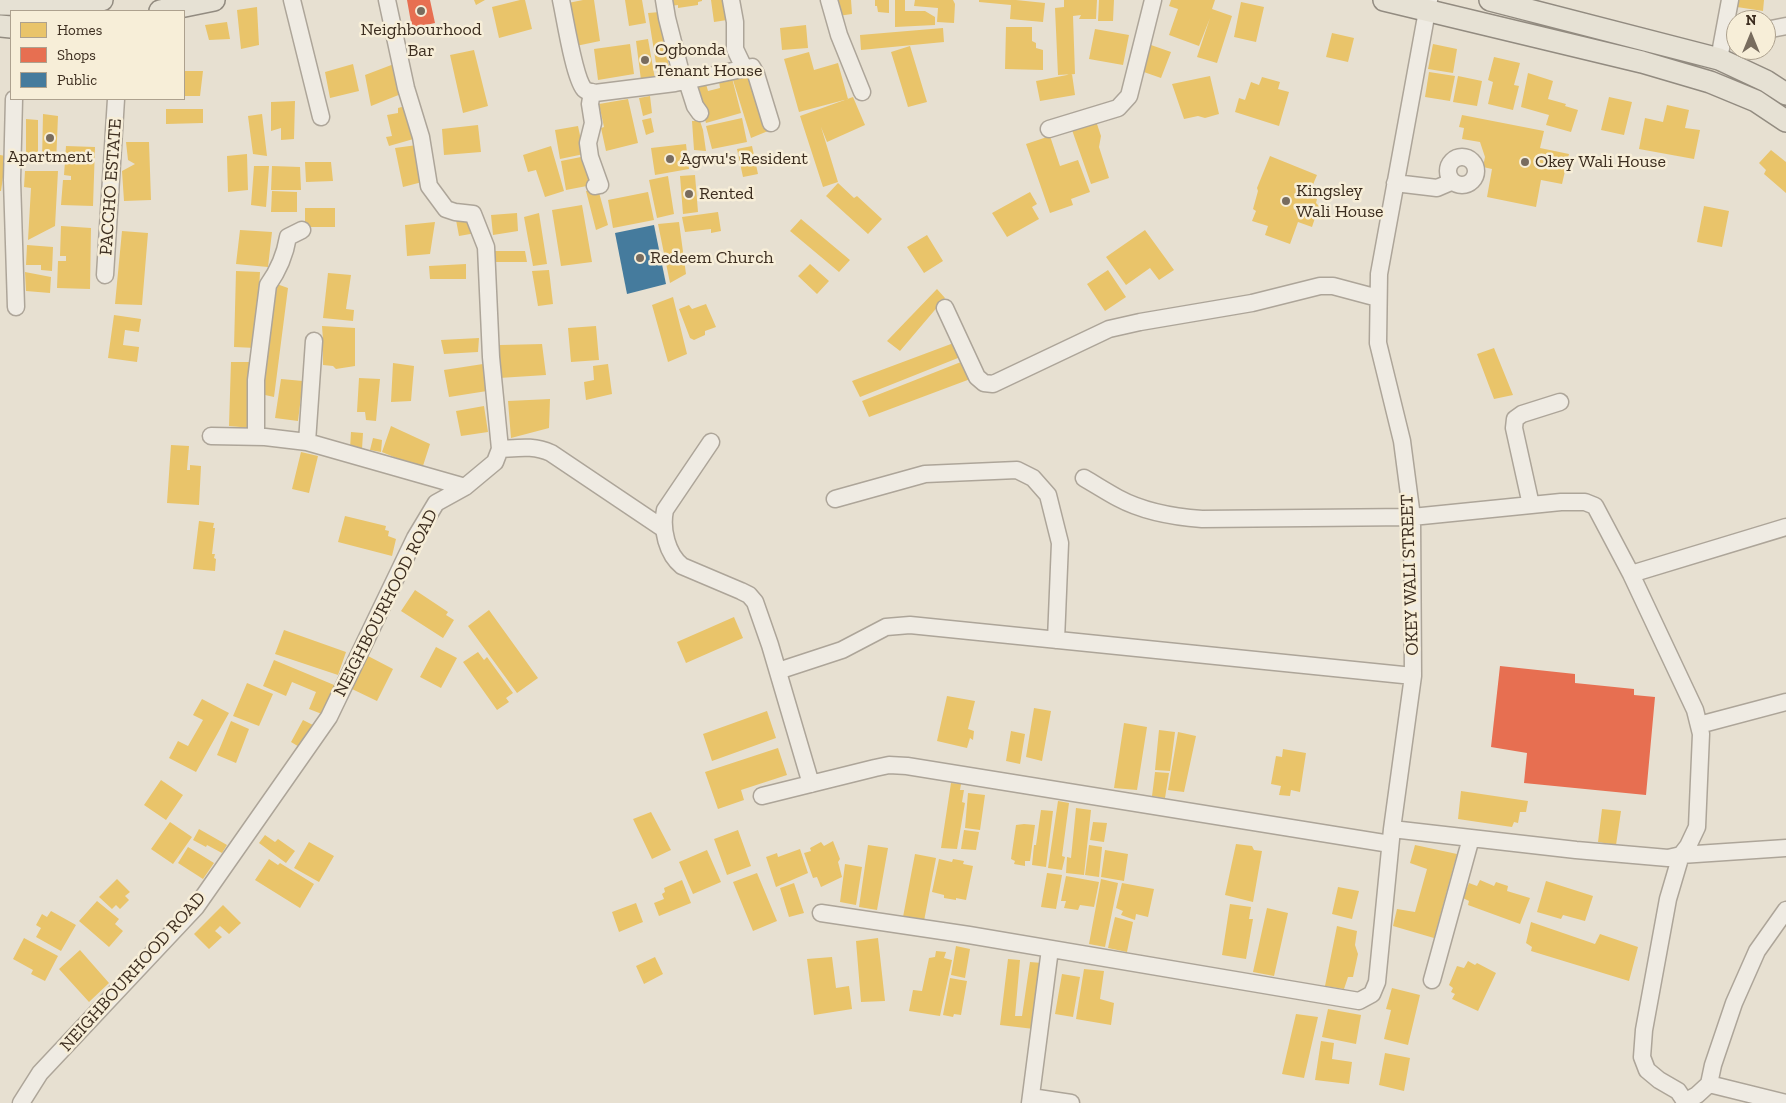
<!DOCTYPE html>
<style>
body{margin:0}
#map{position:relative;width:1786px;height:1103px;overflow:hidden;background:#e7e0d1;font-family:"Zilla Slab",serif}
canvas{display:block}
.legend{position:absolute;left:10px;top:10px;width:175px;height:90px;box-sizing:border-box;background:#f7eed8;border:1px solid #ada18e;margin:0;padding:6px 9px;list-style:none;font-size:15px;color:#3d2e20}
.legend li{display:flex;align-items:center;gap:10px;height:25px}
.legend b{width:25px;border:1px solid #ada18e}
.north{position:absolute;left:1726px;top:10px;width:50px;height:50px;box-sizing:border-box;background:#f7eed8;border:1px solid #ada18e;border-radius:50%;rotate:0deg;font-size:14px;font-weight:700;line-height:20px;text-align:center;color:#3d2e20}
.north::after{content:'';display:block;margin:auto;width:18px;height:22px;background:#786c5e;clip-path:polygon(50% 0,100% 100%,50% 72%,0 100%)}
</style>
<div id="map">
<canvas width="1786" height="1103"></canvas>
<ul class="legend">
<li><b style="height:14px;background:#e9c46a"></b>Homes</li>
<li><b style="height:14px;background:#e76f51"></b>Shops</li>
<li><b style="height:14px;background:#457b9d"></b>Public</li>
</ul>
<div class="north">N</div>
</div>
<script>
const ctx = document.querySelector('canvas').getContext('2d');
ctx.lineJoin = 'round';
function fill(path, color) {
  ctx.fillStyle = color;
  ctx.fill(path, 'evenodd');
}
function strokePath(path, color, width, dash) {
  ctx.strokeStyle = color;
  ctx.lineWidth = width;
  ctx.lineCap = dash ? 'butt' : 'round';
  ctx.setLineDash(dash || []);
  ctx.stroke(path);
}
function drawText(font, color, halo, rows, align = 'center') {
  ctx.font = font + ' "Zilla Slab",serif';
  ctx.lineWidth = 5;
  ctx.setLineDash([]);
  ctx.textBaseline = 'middle';
  ctx.strokeStyle = halo;
  ctx.fillStyle = color;
  for (const [text, x, y, turn = 0] of rows) {
    ctx.save();
    ctx.translate(x, y);
    ctx.rotate((+turn || 0) * Math.PI / 180);
    ctx.textAlign = isNaN(turn) ? turn : align;
    if (halo) ctx.strokeText(text, 0, 0);
    ctx.fillText(text, 0, 0);
    ctx.restore();
  }
}
const homes = new Path2D(`
 M474 0H485L476 5Z
 M520 0H525L532 29 499 38 492 7Z
 M583 0H594L600 41 576 46 568 3Z
 M625 0H642L646 23 629 26Z
 M669 0H702V1L698 2V5L678 8V5L669 6Z
 M711 0H725L727 20 714 22Z
 M836 0H851L852 14 838 16Z
 M875 0H889V13L878 12 877 6H875Z
 M895 0H905V11H925L935 17V25L895 27Z
 M915 0H953L955 4 954 23 937 22 938 8 914 6Z
 M979 0H1016L1045 3 1043 22 1010 19 1011 5 979 2Z
 M1064 0H1097L1096 19H1079L1081 15 1073 16 1075 74 1058 75 1055 8 1064 7Z
 M1099 0H1114L1113 21H1098Z
 M1171 0H1215L1212 9 1232 16 1217 63 1197 57 1210 18 1199 46 1169 35 1178 9 1169 6Z
 M1738 0H1764L1763 11 1737 7Z
 M1241 2 1264 7 1256 42 1234 37Z
 M257 7 259 45 241 49 237 10Z
 M660 12 670 73 658 76 648 13Z
 M227 22 230 39 209 40 205 25Z
 M806 25 808 48 782 50 780 28Z
 M1006 27H1032V41L1036 43V48L1043 50V70L1005 69Z
 M943 28 944 42 861 50 860 35Z
 M1095 29 1129 35 1123 65 1089 59Z
 M1332 33 1354 38 1348 62 1326 57Z
 M648 39 655 79 641 80 636 41Z
 M630 44 634 74 598 80 594 49Z
 M1433 44 1457 49 1453 73 1428 69Z
 M1151 45 1171 52 1161 78 1141 71Z
 M910 46 927 102 908 107 891 52Z
 M474 50 488 106 463 113 450 55Z
 M809 52 814 70 838 63 848 99 799 112 784 59Z
 M1494 57 1520 63 1514 85 1519 86 1513 110 1488 104 1493 82 1488 80Z
 M353 64 359 91 330 98 325 72Z
 M394 64 401 94 371 106 365 75Z
 M184 71H203L200 96H184Z
 M1429 72 1455 76 1450 101 1425 97Z
 M1528 73 1553 81 1548 99 1566 104 1565 106 1578 110 1571 132 1546 125 1549 115 1521 107Z
 M750 74 768 131 751 138 733 80Z
 M1072 74 1075 95 1040 101 1036 81Z
 M1210 76 1219 114 1205 118 1198 116 1184 119 1172 84Z
 M1458 76 1482 81 1477 106 1453 102Z
 M1262 77 1280 82 1278 89 1289 92 1279 126 1235 112 1239 98 1245 100 1251 82 1259 85Z
 M732 78 741 113 706 123 696 87 706 84 708 91 720 88 719 81Z
 M650 96 652 113 643 116 639 98Z
 M853 97 865 125 827 142 821 127 838 182 823 187 800 116Z
 M1609 97 1632 102 1624 135 1601 130Z
 M628 99 638 143 606 151 601 128 604 127 599 104Z
 M295 101 294 139 281 140V128L271 131V102Z
 M409 105 417 138 389 146 386 137 392 136 387 115 398 113V108Z
 M1667 105 1689 110 1685 128 1700 130 1694 159 1639 149 1645 118 1663 122Z
 M166 109H203V123L166 124Z
 M43 114 58 116 56 164 42 161Z
 M262 114 267 156 253 154 248 116Z
 M1462 115 1544 131 1540 148 1569 154 1562 184 1541 180 1536 207 1487 197 1492 169 1483 167 1485 157 1480 142 1462 139 1464 128 1459 127Z
 M651 118 654 132 646 135 642 120Z
 M742 118 747 142 712 149 706 126Z
 M26 119 38 120V164L26 162Z
 M692 121H700L703 130 706 151 694 150Z
 M1096 121 1101 136 1099 147 1109 178 1091 184 1072 130Z
 M478 125 481 152 444 155 442 129Z
 M578 126 584 154 560 159 555 130Z
 M1050 136 1060 166 1078 160 1090 192 1071 199 1073 205 1050 213 1026 144Z
 M126 142H149L151 200 124 201 122 171 135 164 128 160Z
 M686 144 689 169 655 175 651 148Z
 M417 145 426 181 403 187 395 148Z
 M66 146 95 147 93 206 61 205 63 180H71V176L64 175Z
 M551 146 564 191 545 197 536 170 528 172 523 155Z
 M752 146 758 174 743 177 737 149Z
 M1771 150 1786 162V193L1764 174 1766 170 1759 163Z
 M247 154 248 190 228 192 227 156Z
 M0 155 6 156 1 191H0Z
 M586 156 592 185 566 190 561 161Z
 M1270 156 1317 175 1309 194 1317 199 1316 203 1319 206 1312 227 1298 222 1290 244 1265 235 1268 226 1252 221 1256 211 1253 209 1258 191 1257 188Z
 M305 162H331L333 181 306 182Z
 M254 166H269L266 207 251 205Z
 M272 166 300 167 301 190H271Z
 M25 171H58L55 226 28 240 31 188 24 187Z
 M695 175 698 212 683 214 680 176Z
 M668 176 674 214 657 218 649 180Z
 M838 183 854 198 857 196 882 219 868 234 826 196Z
 M598 189 608 225 596 230 586 191Z
 M272 191 297 192V212H271Z
 M648 192 654 220 613 228 608 200Z
 M1030 192 1037 204 1032 207 1039 219 1007 237 992 213Z
 M582 205 592 262 561 266 552 210Z
 M1704 206 1729 211 1722 247 1697 242Z
 M305 208H335V227H305Z
 M718 212 721 231 711 233V229L685 232 682 217Z
 M517 213 518 231 493 235 491 215Z
 M539 213 547 264 533 266 524 217Z
 M471 217 476 233 459 236 456 220Z
 M801 219 850 260 839 272 790 231Z
 M435 222 430 254 407 256 405 225Z
 M679 222 686 274 670 283 658 224Z
 M61 226 91 228 90 289 57 288 58 261H66V256H60Z
 M240 230 272 232 268 267 236 264Z
 M1145 230 1174 270 1159 280 1150 268 1126 285 1106 257Z
 M122 231 148 233 142 305 115 304Z
 M927 235 943 261 924 273 907 247Z
 M27 245 53 247 52 271 41 270V265H26Z
 M494 251H525L527 262H496Z
 M466 264V279H430L429 266Z
 M810 264 829 281 817 294 798 276Z
 M549 270 553 304 538 306 532 271Z
 M1108 270 1126 297 1105 311 1087 284Z
 M236 271 260 272 256 348 234 347Z
 M25 272 51 277 50 293 26 291Z
 M328 273 351 275 346 309 354 310 353 321 323 318Z
 M274 283 288 288 274 397 256 393Z
 M937 289 945 298 900 351 887 341Z
 M673 297 687 354 668 362 652 305Z
 M706 304 716 327 705 331V335L694 340 690 338 679 309 689 305 692 309Z
 M114 315 141 319 139 332 125 330 123 345 139 347 137 362 108 358Z
 M322 326 355 328V366L336 369 333 366 323 365V352L321 345 323 340Z
 M596 326 599 360 571 362 568 328Z
 M479 338 478 352 444 354 441 340Z
 M959 341 963 356 860 397 852 381Z
 M542 344 546 375 499 378 500 345Z
 M1494 348 1513 395 1494 399 1477 354Z
 M966 360 973 378 869 417 862 401Z
 M231 362H254L252 428 229 426Z
 M393 363 414 366 411 401 391 402Z
 M483 364 487 391 449 397 444 370Z
 M608 364 612 394 586 400 584 382 594 380 593 366Z
 M359 378 380 379 376 421 366 420 365 412H357Z
 M281 379 303 381 298 421 275 418Z
 M550 399 549 428 511 438 508 401Z
 M484 406 488 432 461 436 456 411Z
 M391 426 430 444 422 469 382 452Z
 M351 432 363 433 362 449H350Z
 M373 438 382 440 381 452 370 450Z
 M171 445 189 446 187 470H190V465L201 466 199 505 167 503Z
 M301 452 318 456 309 493 292 489Z
 M345 516 386 526 385 530 389 531 388 536 396 539 392 556 338 542Z
 M199 521 214 523 213 528H215L212 554H215L214 558 216 559 215 571 193 569Z
 M415 590 448 612 446 615 454 620 443 638 401 611Z
 M489 610 538 678 517 693 468 626Z
 M734 617 743 638 686 663 677 642Z
 M284 630 346 652 338 675 275 654Z
 M436 647 457 658 441 688 420 677Z
 M478 652 484 660 487 657 513 693 506 698 509 702 497 710 463 662Z
 M368 656 393 669 377 701 352 689Z
 M274 660 339 687 327 716 309 709 316 692 292 682 286 696 263 686Z
 M247 683 273 694 259 726 233 716Z
 M947 696 975 701 968 729 974 731 973 740 970 738 967 748 937 741Z
 M202 699 229 713 196 772 169 758 178 741 188 746 203 720 193 715Z
 M1034 708 1051 711 1042 761 1026 757Z
 M767 711 776 738 712 761 703 734Z
 M303 720 313 725 301 748 291 742Z
 M231 721 249 729 236 763 217 755Z
 M1124 723 1147 727 1137 790 1114 788Z
 M1159 730 1175 732 1170 771 1155 770Z
 M1011 731 1025 734 1020 764 1006 761Z
 M1178 732 1196 736 1184 792 1168 790Z
 M778 748 787 775 741 790 744 800 718 809 705 772Z
 M1283 749 1306 753 1300 792 1291 790 1290 796 1279 795 1281 786 1271 784 1276 756 1282 757Z
 M1155 772 1169 773 1165 798 1152 796Z
 M161 780 183 795 166 820 144 805Z
 M951 783 961 784 960 790H964L962 802 965 803 957 849 941 848Z
 M1461 791 1528 801 1526 812H1520L1518 823 1514 822 1512 827 1458 819Z
 M968 793 985 795 980 830 965 828Z
 M1058 801 1069 803 1062 856 1065 857 1062 870 1048 868Z
 M1076 808 1091 810 1084 875 1066 873 1067 857 1071 858Z
 M1602 809 1621 811 1616 845 1598 842Z
 M1041 810 1053 811 1046 867 1032 865 1034 845H1036Z
 M651 812 671 850 652 859 633 819Z
 M170 822 192 837 173 864 151 849Z
 M1093 822 1107 823 1104 842 1090 840Z
 M1024 824 1035 825 1030 861H1025V866L1014 864 1015 861 1011 859 1016 825Z
 M199 829 227 845 222 853 207 845 206 847 193 840Z
 M738 830 751 866 727 875 714 839Z
 M964 830 979 832 976 850 961 849Z
 M265 835 275 842 278 839 295 851 286 863 259 843Z
 M833 841 840 859 838 862 842 877 821 887 817 877 813 878 804 853 811 851 810 848 821 842 824 846Z
 M309 842 334 856 319 882 294 868Z
 M1236 844 1252 846 1254 850 1262 851 1253 902 1225 895Z
 M868 845 888 848 877 910 859 907Z
 M1089 845 1102 847 1099 877 1085 875Z
 M1415 845 1457 854 1434 938 1393 926 1397 909 1415 912 1427 869 1410 863Z
 M188 847 214 863 203 879 178 863Z
 M800 849 808 873 776 887 766 857 777 853 778 857Z
 M707 850 721 882 693 894 679 862Z
 M1105 850 1128 854 1124 881 1101 877Z
 M915 854 936 858 924 921 903 917Z
 M269 859 278 865 280 863 314 884 300 908 255 880Z
 M939 859 952 862 953 859 964 861 963 864 973 866 966 900 956 898V900L944 898V895L932 892Z
 M845 864 862 867 856 905 840 902Z
 M757 873 777 921 753 931 733 882Z
 M1047 873 1062 875 1056 909 1041 907Z
 M1066 876 1099 882 1094 907 1080 905 1078 910 1064 908 1066 901H1061Z
 M117 879 130 892 125 896 129 900 120 909 116 905 112 909 99 897Z
 M1101 879 1118 883 1105 947 1089 944Z
 M682 880 691 903 659 916 654 903 664 899 662 894 665 892 664 888Z
 M1480 880 1494 886 1496 882 1508 886 1507 891 1530 898 1520 924 1468 905 1469 901 1463 898 1469 883 1477 886Z
 M1546 881 1593 896 1585 921 1563 915 1561 919 1537 912Z
 M794 883 804 913 789 917 780 888Z
 M1122 883 1154 889 1148 917 1136 914 1135 920 1121 915 1123 911 1116 908Z
 M1338 887 1359 891 1352 919 1332 914Z
 M97 901 119 919 115 924 123 931 109 947 79 921Z
 M636 903 643 922 619 932 612 912Z
 M1230 904 1251 907 1249 919H1253L1246 959 1222 955Z
 M223 905 241 923 229 934 220 926 215 931 222 937 209 949 194 934Z
 M1267 908 1288 913 1274 976 1253 972Z
 M51 911 76 925 61 951 36 937 41 928 36 925 42 914 47 917Z
 M1115 917 1133 922 1127 952 1108 948Z
 M1531 922 1595 944 1600 934 1638 947 1629 981 1531 951 1532 947 1526 943Z
 M1337 926 1357 931 1355 945 1358 954 1353 977H1348L1344 989 1325 986Z
 M24 938 58 956 45 981 31 974 33 970 13 959Z
 M878 938 885 1001 861 1002 856 941Z
 M956 946 970 949 965 978 951 975Z
 M80 950 109 983 89 1002 59 969Z
 M936 951 946 952 944 958 952 960 940 1016 909 1011 913 990 922 991 929 958 935 957Z
 M655 957 663 974 644 984 636 966Z
 M832 957 836 988 849 986 852 1009 814 1015 807 959Z
 M1008 959 1020 960 1015 1016H1022L1030 962 1042 963 1034 1029 1000 1025Z
 M1468 961 1475 965 1477 963 1496 973 1478 1011 1452 999 1455 994 1451 992 1453 988 1449 985 1457 966 1464 968Z
 M1084 969 1104 971 1100 999 1114 1003 1111 1025 1076 1019Z
 M1062 974 1080 977 1073 1017 1055 1014Z
 M950 978 967 981 961 1015 954 1014 953 1017 943 1015Z
 M1392 988 1420 995 1408 1045 1384 1039 1391 1010 1386 1009Z
 M1328 1009 1361 1015 1356 1044 1322 1037Z
 M1296 1014 1318 1017 1304 1078 1282 1074Z
 M1321 1041 1334 1043 1332 1059 1352 1062 1349 1084 1315 1080Z
 M1385 1053 1410 1058 1404 1091 1379 1085Z`);
const shops = new Path2D(`
 M407 0H430L435 23 412 28Z
 M1500 666 1575 674V683L1634 689V695L1655 697 1646 795 1524 783 1527 753 1491 747Z`);
const public = new Path2D(`
 M654 225 666 284 627 294 615 233Z`);
const minor = new Path2D(`
 M292 0 321 117
 M561 0C565 18 574 77 584 89 587 92 591 92 595 93L675 83 752 67 756 74 771 123
 M664 0 667 18 683 81
 M731 0 735 22V49L744 68
 M829 0 839 35 862 92
 M1766 30 1786 26
 M1719 59 1730 0
 M687 81 695 106 700 113
 M592 92 590 104 593 123 588 143 590 157 600 185 595 186
 M14 99 12 180 16 307
 M1049 129 1118 108 1129 96 1153 0
 M1448 171a14 14 0 1 1 28 0a14 14 0 1 1-28 0Z
 M1395 183 1437 188 1451 182
 M105 275 116 99
 M945 308 977 377 984 383 993 384 1109 329 1140 322 1252 303 1320 286H1333L1378 298
 M211 436 265 437 307 442 465 487
 M256 437V380L268 285C278 271 285 255 288 237L302 230
 M307 442 314 341
 M711 442 665 510C661 529 667 554 682 566L741 591 749 595 755 602 770 645 811 784
 M500 449C518 448 534 445 551 453L664 529
 M1084 478C1096 485 1107 492 1118 498 1144 512 1174 517 1202 519L1412 517 1561 502H1585L1595 506 1631 574 1695 710 1701 734 1697 827 1688 846 1681 855 1668 899 1644 1030 1642 1057 1647 1070 1659 1080 1678 1091 1686 1103
 M835 499 925 474 1017 470 1033 478 1048 495 1060 543 1056 640
 M1531 505 1514 428 1515 419 1522 414 1560 402
 M1631 574 1786 527
 M778 671 842 650 886 627 910 625 1413 676
 M1699 725 1786 702
 M762 796 875 768 889 765 907 766 1390 844
 M1392 829 1576 850 1668 858 1681 855 1786 848
 M821 913 969 935 1359 1001 1372 994 1377 982 1392 829 1413 676 1412 517 1402 441 1378 343 1379 274 1429 0
 M1432 980 1471 838
 M1709 1084 1786 1103
 M1031 1097 1071 1103
 M1686 1101 1697 1095 1709 1084 1713 1065 1734 1003 1757 951 1786 910
 M21 1103 40 1073 196 907 329 717 415 538 436 503 465 487 495 462 500 449 491 357 486 247 473 214 455 212 446 209 429 186 421 137 406 88 387 0
 M1030 1103 1050 949`);
const major = new Path2D(`
 M1384 0 1642 62 1710 82 1756 101 1786 121
 M1490 0 1719 59 1766 81 1786 94
 M0 4 41 5 102 0
 M160 11 214 0
 M0 26 11 27`);
const markers = [
 [421,11,5,"#786c5e"],
 [645,60,5,"#786c5e"],
 [50,138,5,"#786c5e"],
 [670,159,5,"#786c5e"],
 [1525,162,5,"#786c5e"],
 [689,194,5,"#786c5e"],
 [1286,201,5,"#786c5e"],
 [640,258,5,"#786c5e"]
];
const poiNames = [
 ["Neighbourhood",421,30,"center"],
 ["Bar",421,51,"center"],
 ["Ogbonda",655,50],
 ["Tenant House",655,71],
 ["Apartment",50,157,"center"],
 ["Agwu's Resident",680,159],
 ["Okey Wali House",1535,162],
 ["Kingsley",1296,191],
 ["Wali House",1296,212],
 ["Rented",699,194],
 ["Redeem Church",650,258]
];
const streetNames = [
 ["PACCHO ESTATE",111,187,-86],
 ["OKEY WALI STREET",1410,575,-92],
 ["NEIGHBOURHOOD ROAD",386,603,-63],
 ["NEIGHBOURHOOD ROAD",133,972,-48]
];
fill(homes, '#e9c46a');
fill(shops, '#e76f51');
fill(public, '#457b9d');
strokePath(minor, '#ada599', 19);
strokePath(major, '#928b80', 24);
strokePath(minor, '#efebe3', 16);
strokePath(major, '#e6e1d4', 21);
for (const [x, y, r, color] of markers) {
  const dot = new Path2D();
  dot.arc(x, y, r, 0, 2 * Math.PI);
  ctx.fillStyle = color;
  ctx.fill(dot);
  strokePath(dot, '#f7eed8', 2);
}
drawText('18px', '#3d2e20', '#f7eed8', poiNames, 'left');
drawText('18px', '#3d2e20', '#f7eed8', streetNames);
</script>
